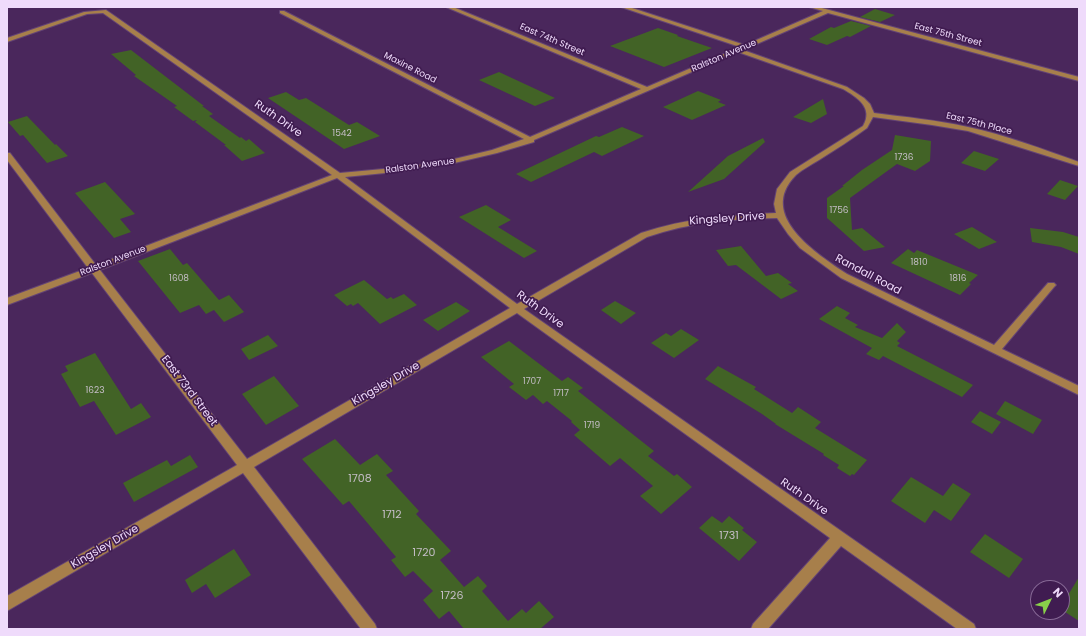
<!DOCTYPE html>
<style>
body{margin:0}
#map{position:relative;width:1086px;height:636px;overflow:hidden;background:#4a275c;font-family:Poppins,sans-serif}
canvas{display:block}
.frame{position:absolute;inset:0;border:8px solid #efdbfb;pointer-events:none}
.north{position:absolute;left:1030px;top:580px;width:40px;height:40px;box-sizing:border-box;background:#401c51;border:1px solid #866895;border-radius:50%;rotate:47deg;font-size:11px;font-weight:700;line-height:16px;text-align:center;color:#efdbfb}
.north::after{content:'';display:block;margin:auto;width:14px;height:18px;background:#88cf4a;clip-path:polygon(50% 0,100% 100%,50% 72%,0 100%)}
</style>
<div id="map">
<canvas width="1086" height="636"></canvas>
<div class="frame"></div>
<div class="north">N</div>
</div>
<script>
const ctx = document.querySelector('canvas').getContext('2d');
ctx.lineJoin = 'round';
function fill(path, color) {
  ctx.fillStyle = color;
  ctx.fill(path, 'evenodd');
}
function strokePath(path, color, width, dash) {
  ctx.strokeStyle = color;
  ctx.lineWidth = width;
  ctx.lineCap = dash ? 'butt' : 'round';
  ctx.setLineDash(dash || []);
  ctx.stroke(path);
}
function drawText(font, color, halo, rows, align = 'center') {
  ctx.font = font + ' Poppins,sans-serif';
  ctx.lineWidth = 3.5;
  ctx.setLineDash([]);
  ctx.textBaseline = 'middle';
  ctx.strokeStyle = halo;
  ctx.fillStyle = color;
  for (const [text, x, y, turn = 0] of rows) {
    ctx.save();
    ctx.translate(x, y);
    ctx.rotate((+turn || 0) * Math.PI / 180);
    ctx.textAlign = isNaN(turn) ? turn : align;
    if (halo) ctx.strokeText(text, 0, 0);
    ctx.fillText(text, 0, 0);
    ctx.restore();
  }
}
const building = new Path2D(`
 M875 9 895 15 880 22 860 17Z
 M851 21 871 26 850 37 847 36 827 45 809 39 831 27 834 28Z
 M658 28 678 35 677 36 712 48 664 67 610 46Z
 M131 50 204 106H202L213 114 209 116 240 138 241 137 246 141 249 139 265 153 242 161 224 145H226L195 122 197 120 193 121 174 107 177 106 134 76 136 75 111 54Z
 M499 72 555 98 535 106 479 80Z
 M698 91 721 100 718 102 726 105 692 120 663 107Z
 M286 92 299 100 306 98 349 125 357 122 380 136 344 149 268 98Z
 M823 99 827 114 811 123 793 117Z
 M27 116 55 145 56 144 68 156 47 163 23 135 20 136 8 122Z
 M622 127 644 136 602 156 594 152 531 182 516 174 596 136 599 137Z
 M895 135 931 141 930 161 915 171 897 164 850 198 852 230 862 228 885 247 864 251 827 218V198L844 186H842L862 170 892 150Z
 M763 138 765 142 724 179 688 192 728 156Z
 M974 151 999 159 985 171 961 163Z
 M1060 180 1078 186 1065 200 1047 194Z
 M105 182 135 214 120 219 131 232 114 238 75 193Z
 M486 205 511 220 498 227 537 251 524 258 459 217Z
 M972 227 997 242 979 249 954 234Z
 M1030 228 1063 232 1079 237V254L1061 247 1032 242Z
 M741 246 766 276 778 273 792 283 788 284 798 291 781 299 736 265 728 266 716 250Z
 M170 249 183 265 187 263 219 300 229 295 244 312 224 322 214 310 206 314 199 305 180 313 138 261Z
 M908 249 914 253 917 250 978 275 969 283 971 284 960 295 891 263Z
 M364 280 387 299 391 297 393 299 404 294 417 305 380 324 358 303 353 306 351 304 347 306 334 295Z
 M615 301 636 313 621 324 601 310Z
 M456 302 470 311 438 331 423 320Z
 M837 306 850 313 845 318 858 325 855 327 882 338 897 323 906 332 897 341 900 343 897 346 973 385 962 397 883 356 879 360 866 354 872 348 819 319Z
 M681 329 699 340 674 358 651 343 666 333 671 336Z
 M268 335 278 346 249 360 241 349Z
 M509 341 562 381 568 377 583 388 578 391 654 451 648 456 674 476 677 474 692 487 661 514 640 496 653 486 620 458 610 466 574 435 580 430 571 422 572 421 547 401 543 404 533 395 526 400 509 387 514 384 481 357Z
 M95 353 131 409 141 403 151 417 116 435 94 401 80 407 61 374 68 371 65 366Z
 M718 366 756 387 754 389 792 413 798 407 821 422 815 428 867 460 854 475 852 474 850 476 837 468 839 465 823 455 824 454 775 424H776L762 414 705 379Z
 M274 376 299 406 266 425 242 394Z
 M1005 401 1042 420 1033 434 996 414Z
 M980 411 1001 422 992 434 971 422Z
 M335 439 360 465 377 454 393 471 386 475 419 511 416 514 451 551 440 560 464 587 478 576 487 586 482 591 508 621 522 609 526 613 539 601 554 617 540 629H464L449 611 439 619 423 600 433 591 413 571 405 577 391 560 396 557 349 501 343 505 302 459Z
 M190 455 198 467 134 502 123 483 167 460 171 466Z
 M911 477 943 496 953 483 971 494 951 521 934 510 925 523 891 501Z
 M712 516 722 523 729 516 744 528 742 530 757 542 739 561 699 528Z
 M985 534 1023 559 1009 578 970 552Z
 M234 549 251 575 215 598 206 584 192 593 185 580Z
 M1079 577V621L1062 610V605Z`);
const minor = new Path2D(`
 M446 7H453L647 87 740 47 621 7H629L745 45 823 11 809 7H818L1079 77V81L828 13 743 50 847 87 864 98 870 104 874 113C905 117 937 120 968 127 1006 135 1042 149 1079 162V166L968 131 932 125 873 117 867 128C852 139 835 150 819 160 811 165 803 169 796 175 756 215 817 254 847 274L994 345 1048 283H1054L1056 285 1054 287 1002 349 1079 386V395L841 278 800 248 788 234 777 218C733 219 690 222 647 237L524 309 974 624 976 629H957L841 546 768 629H751L753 624 830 538 517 313 254 467 375 624 377 629H361L243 473 7 611V596L237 465 92 273 7 305V298L88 268 7 160V153H10L96 265 332 175 103 13 87 14 7 42V38L84 12 106 10 340 173 405 167 450 160 492 150 524 139 280 13V11H284L530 137 641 89ZM738 52 843 89C857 97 874 108 863 126L790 172 777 189 774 204 776 213C730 215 685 218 641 233L517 304 345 177 405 171 450 164 497 153 534 142V140ZM337 178 510 308 247 459 100 270Z`);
const farStreetnames = [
 ["East 75th Street",948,35,15],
 ["East 74th Street",552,40,23],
 ["Ralston Avenue",724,56,-23],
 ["Maxine Road",410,68,27],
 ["East 75th Place",979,124,14],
 ["Ralston Avenue",420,166,-8],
 ["Ralston Avenue",113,261,-21]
];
const numberNames = [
 ["1542",342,134],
 ["1736",904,158],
 ["1756",839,211],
 ["1810",919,263],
 ["1608",179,279],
 ["1816",958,279],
 ["1707",532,382],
 ["1623",95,391],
 ["1717",561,394],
 ["1719",592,426]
];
const streetNames = [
 ["Ruth Drive",278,119,35],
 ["Kingsley Drive",727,219,-4],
 ["Randall Road",868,275,28],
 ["Ruth Drive",540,310,36],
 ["Kingsley Drive",386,384,-30],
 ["East 73rd Street",189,391,53],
 ["Ruth Drive",804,497,35],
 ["Kingsley Drive",105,547,-30]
];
const nearNumbernames = [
 ["1708",360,479],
 ["1712",392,515],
 ["1731",729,536],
 ["1720",424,553],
 ["1726",452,596]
];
fill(building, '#426326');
strokePath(minor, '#644475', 2);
fill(minor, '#a77f4b');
drawText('9px', '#efdbfb', '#401c51', farStreetnames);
drawText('9px', '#c4bdc6', null, numberNames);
drawText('11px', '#efdbfb', '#401c51', streetNames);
drawText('11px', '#c4bdc6', null, nearNumbernames);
</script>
